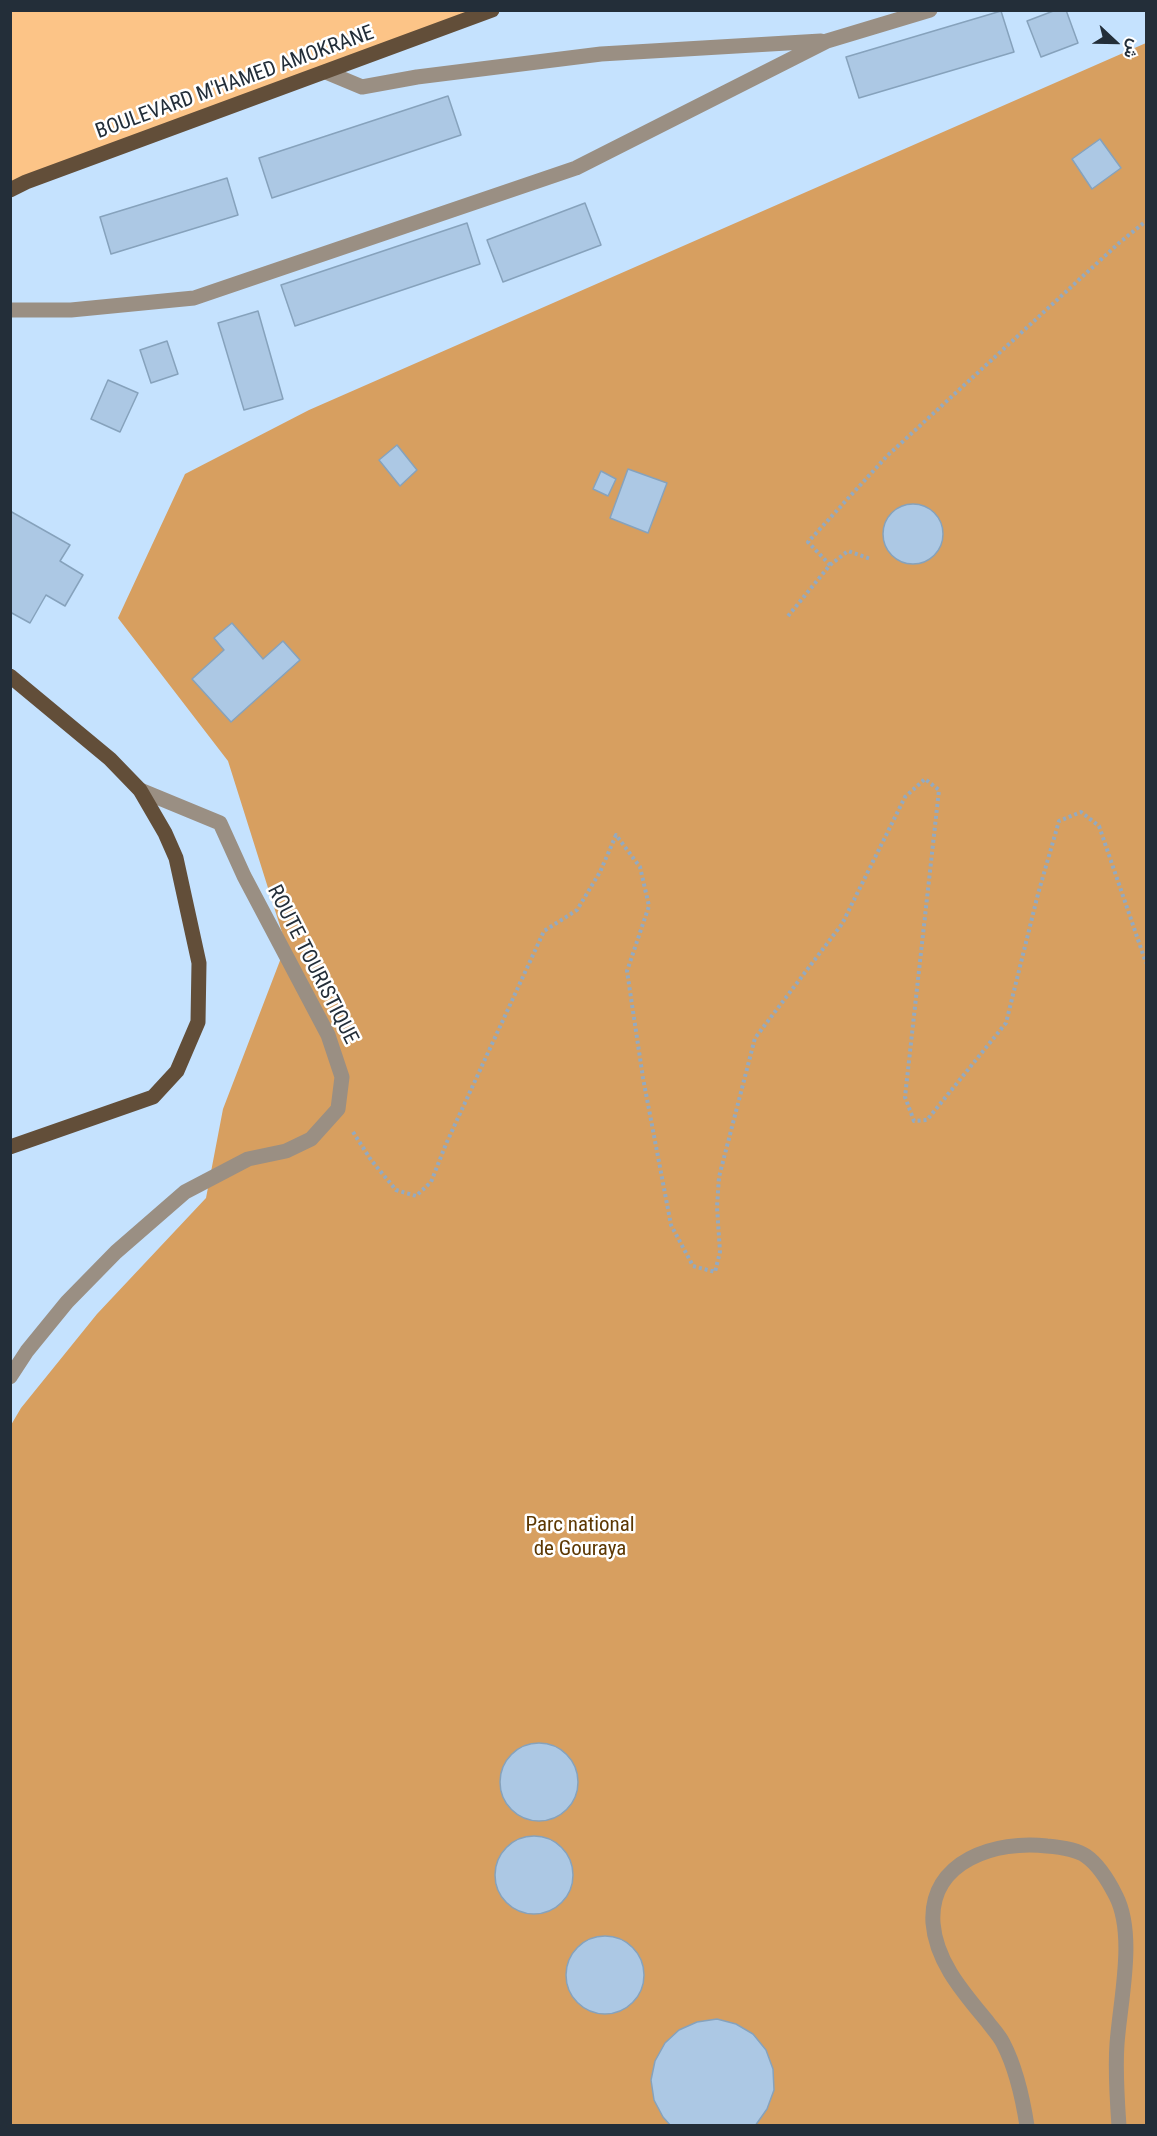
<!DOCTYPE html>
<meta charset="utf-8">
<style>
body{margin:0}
#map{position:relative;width:1157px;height:2136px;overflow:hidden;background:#c5e2fe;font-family:"Roboto Condensed",Vazirmatn,sans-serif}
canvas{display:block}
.frame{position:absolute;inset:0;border:12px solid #232e39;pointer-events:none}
.north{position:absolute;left:1085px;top:12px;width:60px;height:60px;-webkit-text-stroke:4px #fff;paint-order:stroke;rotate:112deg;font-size:16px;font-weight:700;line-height:24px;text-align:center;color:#232e39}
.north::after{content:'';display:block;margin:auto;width:21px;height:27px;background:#232e39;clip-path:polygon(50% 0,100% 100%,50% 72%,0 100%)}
</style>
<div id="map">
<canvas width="1157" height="2136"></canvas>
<div class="frame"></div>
<div class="north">ش</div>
</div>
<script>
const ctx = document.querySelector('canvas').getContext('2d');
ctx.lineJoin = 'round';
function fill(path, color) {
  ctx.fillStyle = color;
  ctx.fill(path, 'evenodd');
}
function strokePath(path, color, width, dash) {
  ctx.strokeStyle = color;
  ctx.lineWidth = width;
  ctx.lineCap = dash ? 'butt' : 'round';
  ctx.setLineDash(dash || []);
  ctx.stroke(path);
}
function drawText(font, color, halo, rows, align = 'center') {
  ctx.font = font + ' "Roboto Condensed",sans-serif';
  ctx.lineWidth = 5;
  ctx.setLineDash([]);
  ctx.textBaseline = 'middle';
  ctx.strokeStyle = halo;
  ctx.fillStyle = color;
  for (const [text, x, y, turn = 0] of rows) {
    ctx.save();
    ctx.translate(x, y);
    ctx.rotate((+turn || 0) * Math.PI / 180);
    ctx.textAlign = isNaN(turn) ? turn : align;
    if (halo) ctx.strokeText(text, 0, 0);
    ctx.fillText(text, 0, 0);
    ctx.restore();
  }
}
const green = new Path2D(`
 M11 11H492L11 190Z`);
const forest = new Path2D(`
 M1146 43V2125L11 2126V1425L21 1408 97 1314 206 1198 223 1109 286 945 228 761 118 618 185 474 309 410Z`);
const building = new Path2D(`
 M1056 10H1066L1078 43 1041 57 1027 21Z
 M1001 11 1014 52 859 98 846 57Z
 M448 96 461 135 272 198 259 158Z
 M1100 139 1121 168 1092 189 1072 159Z
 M227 178 238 215 111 254 100 217Z
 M585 203 601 245 503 282 487 240Z
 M467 223 480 264 295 326 281 285Z
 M258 311 283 399 244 410 218 323Z
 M167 341 178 374 151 383 140 350Z
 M108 380 138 393 120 432 91 419Z
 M397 445 417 470 400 486 379 460Z
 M628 469 667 483 648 533 610 518Z
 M601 471 616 479 608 496 593 489Z
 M883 534a30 30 0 1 1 60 0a30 30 0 1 1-60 0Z
 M10 511 70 545 60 561 83 575 65 606 46 595 30 623 10 612Z
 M232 623 263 659 283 641 300 660 231 722 192 679 224 650 214 638Z
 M500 1782a39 39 0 1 1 78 0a39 39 0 1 1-78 0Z
 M495 1875a39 39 0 1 1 78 0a39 39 0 1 1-78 0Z
 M566 1975a39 39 0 1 1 78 0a39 39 0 1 1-78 0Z
 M717 2019 736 2024 753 2034 766 2050 773 2069 774 2090 767 2109 755 2126H671L663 2117 654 2100 651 2080 655 2061 665 2043 679 2030 697 2022Z`);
const path = new Path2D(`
 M830 565 848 551 871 559
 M788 616 830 565 808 542 887 456 1119 243 1146 221
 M353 1132 371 1160 396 1190 416 1196 431 1182 446 1144 544 931 577 910 600 872 616 835 640 867 649 906 627 971 643 1078 671 1225 693 1266 715 1272 720 1252 717 1207 719 1177 755 1038 842 924 905 797 925 779 939 790 905 1097 914 1121 927 1120 1006 1023 1038 894 1059 821 1081 812 1099 826 1146 963`);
const minor = new Path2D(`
 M326 72 362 87 417 77 601 54 821 41
 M10 310H71L194 298 576 168 827 41 930 10
 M10 1377 27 1351 67 1302 116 1252 185 1192 248 1159 286 1151 311 1139 338 1109 342 1077 328 1035 244 876 220 823 140 790
 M1027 2126C1023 2100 1015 2066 1003 2043 999 2035 992 2028 987 2021 964 1993 936 1962 933 1923 929 1860 997 1840 1047 1846 1059 1847 1076 1849 1086 1856 1099 1865 1109 1882 1116 1896 1136 1935 1120 2001 1117 2044 1115 2071 1117 2098 1119 2126`);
const major = new Path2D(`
 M10 190 26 182 492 10
 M10 676 110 759 140 790 165 833 176 858 199 963 198 1022 177 1071 153 1097 10 1147`);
const streetNames = [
 ["BOULEVARD M'HAMED AMOKRANE",235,83,-20],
 ["ROUTE TOURISTIQUE",312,965,63]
];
const parkNames = [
 ["Parc national",580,1526],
 ["de Gouraya",580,1550]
];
fill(green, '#fcc487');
fill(forest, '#d79f60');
fill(building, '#acc8e4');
strokePath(building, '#86a2bc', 1.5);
strokePath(path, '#93aac1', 4, [3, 3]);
strokePath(minor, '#9a8f83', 15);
strokePath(major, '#624e39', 15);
drawText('21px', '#232e39', '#fff', streetNames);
drawText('21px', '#5d3803', '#fff', parkNames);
</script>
